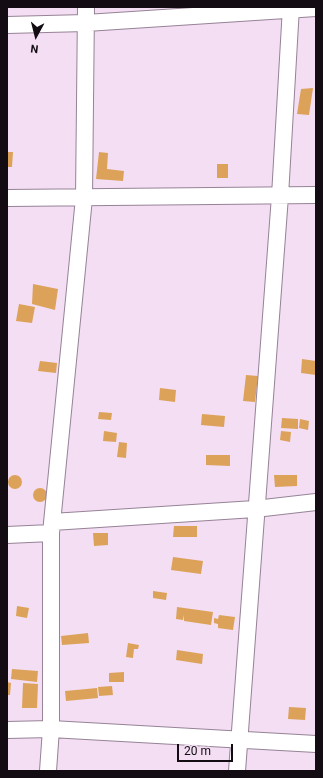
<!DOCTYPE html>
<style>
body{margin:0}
#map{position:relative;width:323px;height:778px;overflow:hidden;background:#f3def3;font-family:Roboto,sans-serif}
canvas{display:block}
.frame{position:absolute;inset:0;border:8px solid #130c13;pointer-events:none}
.north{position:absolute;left:16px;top:16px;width:40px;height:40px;-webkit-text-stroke:3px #f3def3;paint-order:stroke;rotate:187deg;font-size:11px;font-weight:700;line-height:16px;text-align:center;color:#130c13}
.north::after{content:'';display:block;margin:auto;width:14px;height:18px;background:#130c13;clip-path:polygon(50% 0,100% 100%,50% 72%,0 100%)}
.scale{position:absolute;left:177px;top:744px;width:56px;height:18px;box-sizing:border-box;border:2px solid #130c13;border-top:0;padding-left:5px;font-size:12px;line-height:14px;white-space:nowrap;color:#130c13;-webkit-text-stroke:3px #f3def3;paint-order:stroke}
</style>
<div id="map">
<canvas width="323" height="778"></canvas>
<div class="frame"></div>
<div class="north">N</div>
<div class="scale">20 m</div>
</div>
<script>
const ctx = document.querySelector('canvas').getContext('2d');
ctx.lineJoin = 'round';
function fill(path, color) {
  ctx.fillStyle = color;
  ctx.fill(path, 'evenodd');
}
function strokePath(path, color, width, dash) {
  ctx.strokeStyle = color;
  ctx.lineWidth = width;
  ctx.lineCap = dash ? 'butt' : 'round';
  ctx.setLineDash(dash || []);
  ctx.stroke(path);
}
const building = new Path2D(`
 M313 88 309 115 297 114 301 89Z
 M7 152H13L12 167H7Z
 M99 152 108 153 107 169 124 171 123 181 96 179Z
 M217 164H228V178H217Z
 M33 284 58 289 55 310 32 304Z
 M19 304 35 307 32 323 16 321Z
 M302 359 316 361V375L301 373Z
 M40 361 57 363 56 373 38 371Z
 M246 375 258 376 255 402 243 401Z
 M160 388 176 390 175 402 159 400Z
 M99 412 112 413 111 420 98 419Z
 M202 414 225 416 224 427 201 425Z
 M282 418 298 419V429L281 428Z
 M300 419 309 421 308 430 299 428Z
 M104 431 117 433 116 442 103 441Z
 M281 431 291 432 290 442 280 440Z
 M119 442 127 443 126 458 117 457Z
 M206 455H230V466L206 465Z
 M274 475H297V486L275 487Z
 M8 482a7 7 0 1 1 14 0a7 7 0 1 1-14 0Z
 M33 495a7 7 0 1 1 14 0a7 7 0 1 1-14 0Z
 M174 526H197V537H173Z
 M93 533H108V545L94 546Z
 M173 557 203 561 201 574 171 570Z
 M153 591 167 593 166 600 153 598Z
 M17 606 29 608 27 618 16 616Z
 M177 607 213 612 211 625 184 621V615L183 620 176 619Z
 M219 615 235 617 233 630 218 628V624L214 623V618L218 619Z
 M88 633 89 643 62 645 61 636Z
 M128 643 139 645 138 649H134L133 658 126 657Z
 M177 650 203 654 202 664 176 660Z
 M12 669 38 671 37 682 11 679Z
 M124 672V682H109V673Z
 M7 682 11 683 10 695H7Z
 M23 683 38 684 37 708H22Z
 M112 686 113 695 99 696 98 687Z
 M97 688 98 698 66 701 65 691Z
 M289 707 306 708 305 720 288 719Z`);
const minor = new Path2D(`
 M7 25 86 23 316 8
 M7 198 316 195
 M52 522 255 509 316 502
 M7 535 51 533
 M7 730 51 729 316 744
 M48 771 51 729V533L84 198 86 7
 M237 771 280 196 291 7`);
fill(building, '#dca25a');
strokePath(minor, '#968396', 18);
strokePath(minor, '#fff', 16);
</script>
